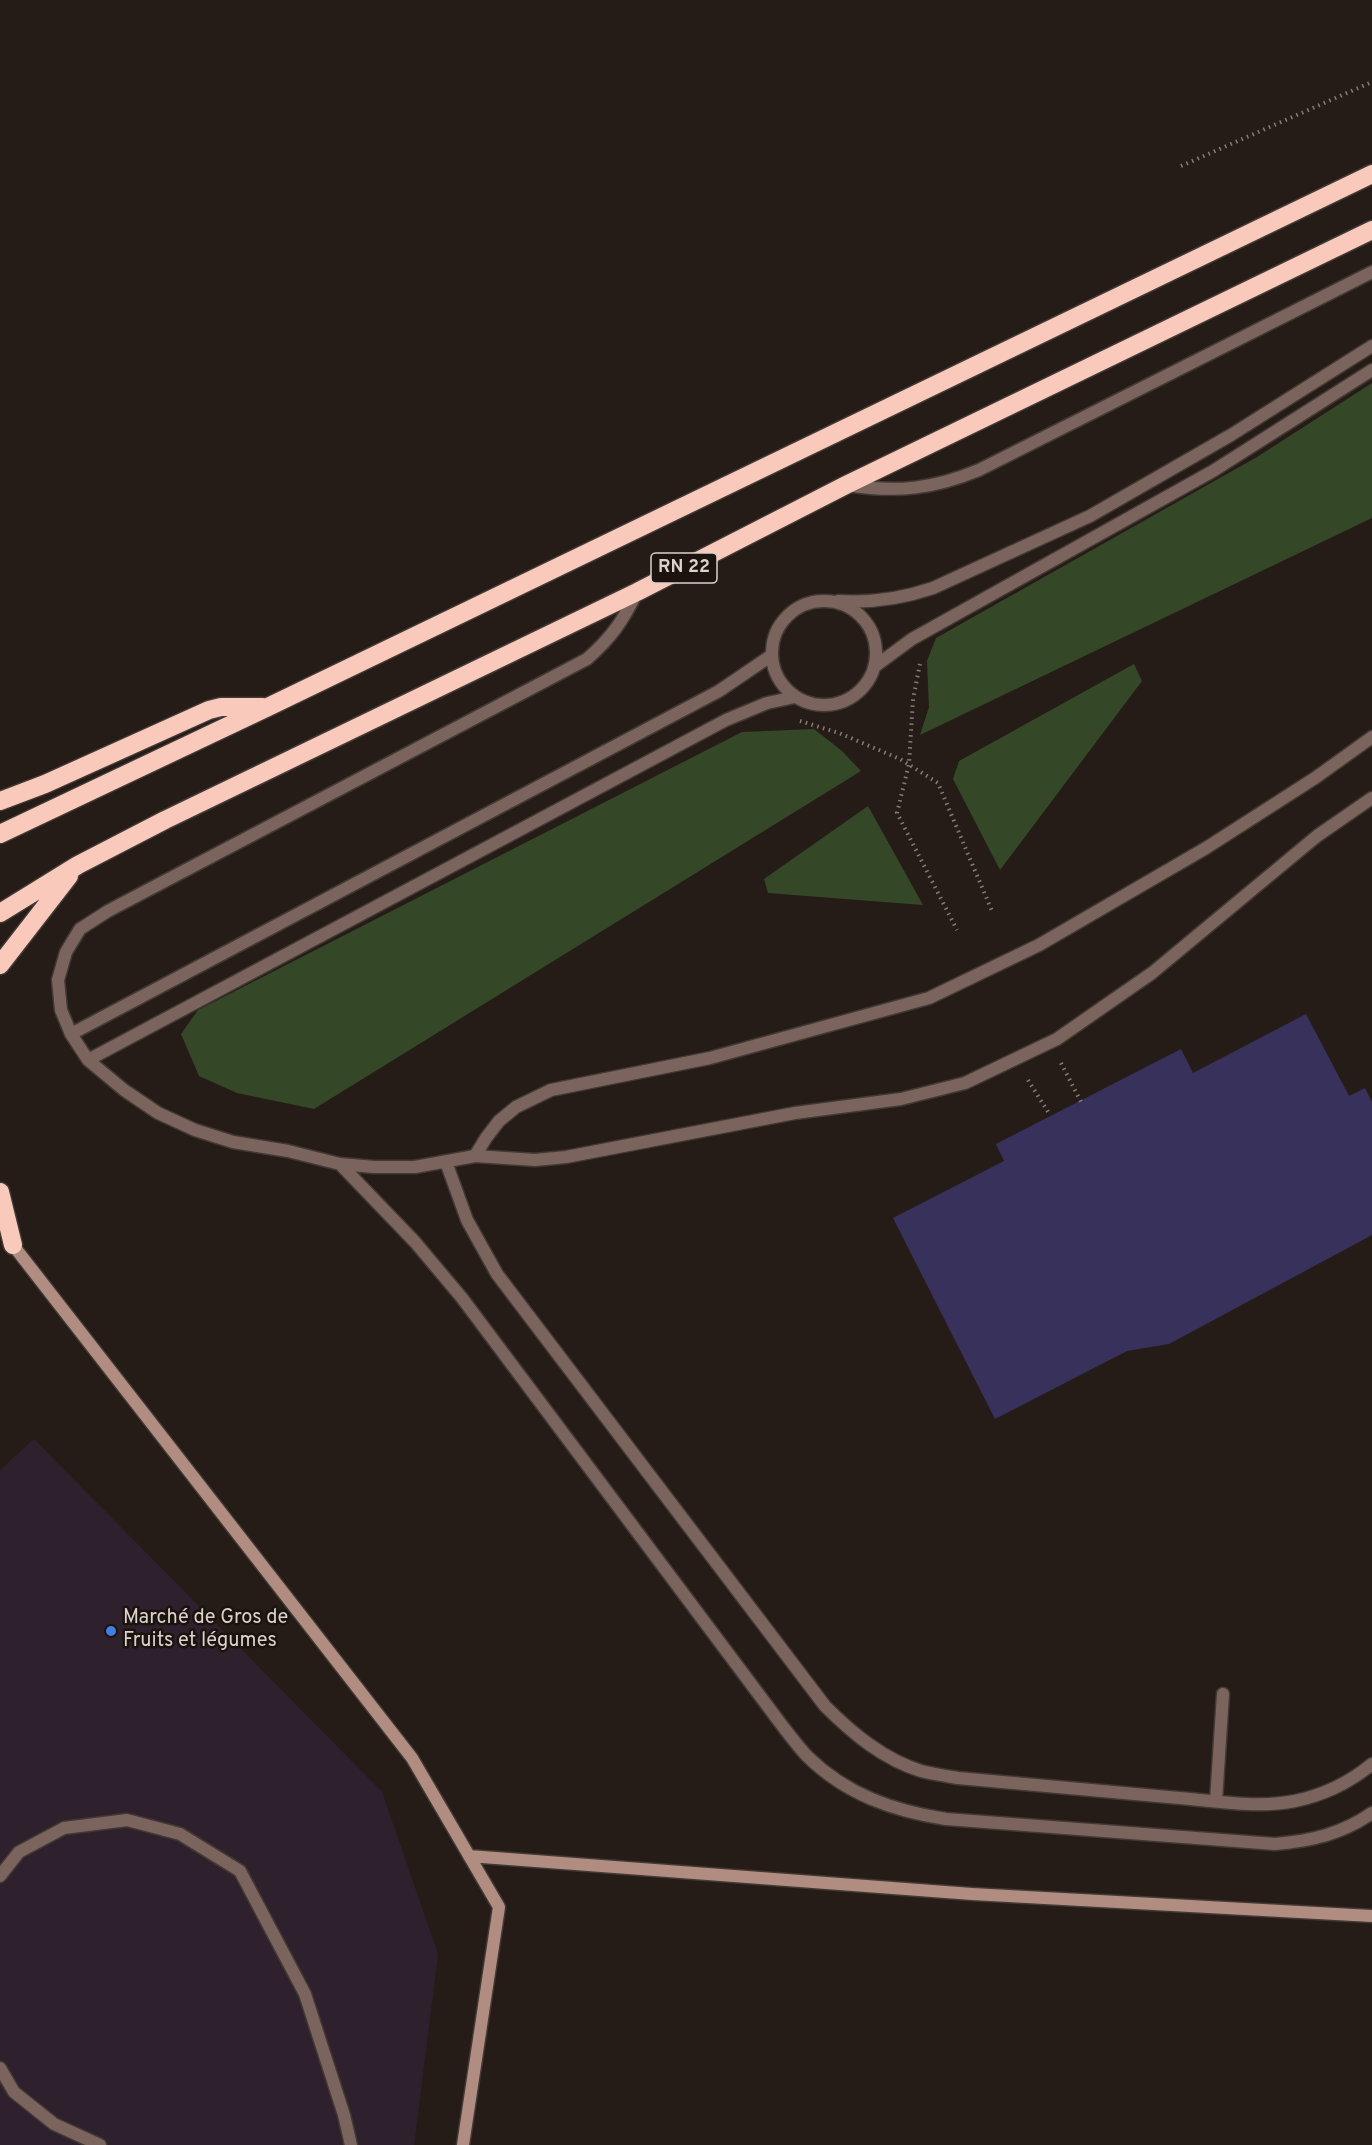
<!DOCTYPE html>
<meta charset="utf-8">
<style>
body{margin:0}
canvas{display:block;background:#251c17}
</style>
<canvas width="1372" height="2145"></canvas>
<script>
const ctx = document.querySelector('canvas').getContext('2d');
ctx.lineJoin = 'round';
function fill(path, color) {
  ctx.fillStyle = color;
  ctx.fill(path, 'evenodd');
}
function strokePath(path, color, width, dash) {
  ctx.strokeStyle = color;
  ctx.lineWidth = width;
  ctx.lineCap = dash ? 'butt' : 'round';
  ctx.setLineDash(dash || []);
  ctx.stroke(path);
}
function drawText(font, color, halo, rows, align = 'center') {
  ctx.font = font + ' Overpass,sans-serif';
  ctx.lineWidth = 5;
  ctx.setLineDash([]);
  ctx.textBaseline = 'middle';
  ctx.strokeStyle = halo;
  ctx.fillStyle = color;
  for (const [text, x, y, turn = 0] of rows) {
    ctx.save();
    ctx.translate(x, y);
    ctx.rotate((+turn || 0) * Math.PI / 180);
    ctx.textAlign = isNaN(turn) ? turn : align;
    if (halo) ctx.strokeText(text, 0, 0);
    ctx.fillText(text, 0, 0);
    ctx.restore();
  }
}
const commercial = new Path2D(`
 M34 1439 382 1792 438 1954 414 2145H0V1470Z`);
const green = new Path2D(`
 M1372 383V518L920 735 929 707 927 661 936 638 1257 457Z
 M1134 664 1142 681 1000 870 953 779 959 761Z
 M814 729 842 751 861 771 314 1109 237 1093 199 1076 181 1034 198 1010 742 732Z
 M868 806 923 905 768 893 764 879Z`);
const building = new Path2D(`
 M1306 1014 1349 1096 1365 1088 1372 1102V1235L1169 1344 1127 1351 995 1419 893 1218 1004 1161 996 1144 1181 1049 1193 1073Z`);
const path = new Path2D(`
 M1181 166 1372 82
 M920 664 913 699 909 764 897 813 957 930
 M800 721 839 733 900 759 938 783 992 911
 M1061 1063 1081 1102
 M1028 1080 1050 1115`);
const lane = new Path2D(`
 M847 485C897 493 933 489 979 470L1372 272
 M637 592C623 621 611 638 587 659L108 911 80 929 66 952 58 980 61 1010 71 1034 88 1060 124 1090 158 1113 195 1130 233 1142 288 1151 340 1164 374 1167H415L475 1156 535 1160 566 1157 795 1113 901 1099 965 1083 1057 1039 1152 973 1317 836 1372 798
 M838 601C871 603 901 599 933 588L1090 516 1231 435 1372 346
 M772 653a52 52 0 1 1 104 0a52 52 0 1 1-104 0Z
 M874 667 912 639 1213 471 1372 370
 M71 1034 719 691 772 655
 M88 1060 726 720 767 703 795 697
 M475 1156 486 1138 499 1121 516 1107 551 1090 710 1058 929 998 1039 945 1206 848 1315 778 1372 737
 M446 1162 467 1220 497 1274 825 1706C853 1734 883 1759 921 1771 933 1774 946 1776 958 1778 1028 1784 1098 1791 1168 1797 1207 1800 1256 1809 1295 1801 1324 1795 1349 1783 1372 1764
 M340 1164 415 1242 462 1298 784 1728C792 1738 799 1748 808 1757 847 1795 894 1811 946 1819L1275 1844C1311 1841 1342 1834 1372 1813
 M1216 1801 1223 1694
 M0 1876 19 1852 64 1828 127 1820 180 1834 240 1871 305 1994 344 2115 351 2145
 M0 2068 14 2092 54 2124 100 2145`);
const secondary = new Path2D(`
 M9 1240 412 1758 499 1907 463 2145
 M469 1856 972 1894 1372 1916`);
const highway = new Path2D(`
 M0 801 45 784 209 710 221 707H263
 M0 834 268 707 1372 174
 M0 913 78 865 165 820 637 592 846 485 1372 230
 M0 965 69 876
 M0 1192 13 1245`);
const markers = [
 [111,1631,6,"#3f7fe0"]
];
const shields = [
 [684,568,66]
];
const shieldNames = [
 ["RN 22",684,568]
];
const poiNames = [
 ["Marché de Gros de",123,1619],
 ["Fruits et légumes",123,1642]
];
fill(commercial, '#2e212d');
fill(green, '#344727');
fill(building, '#38315b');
strokePath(lane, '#423934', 15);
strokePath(secondary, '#423934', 15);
strokePath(highway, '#423934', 21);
strokePath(path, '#847c78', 4, [1.5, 4.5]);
strokePath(lane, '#7b645d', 12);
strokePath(secondary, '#b18c80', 12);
strokePath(highway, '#f9c9bb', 18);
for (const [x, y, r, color] of markers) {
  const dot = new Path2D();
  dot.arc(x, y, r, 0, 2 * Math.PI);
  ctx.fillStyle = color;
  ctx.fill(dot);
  strokePath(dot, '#1c130e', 2);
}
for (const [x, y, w] of shields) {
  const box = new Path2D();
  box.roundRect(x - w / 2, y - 15, w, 30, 4.5);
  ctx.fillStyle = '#1c130e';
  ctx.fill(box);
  strokePath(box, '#d9d2ce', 1.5);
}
drawText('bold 18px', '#d9d2ce', null, shieldNames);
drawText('20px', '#d9d2ce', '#1c130e', poiNames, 'left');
</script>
